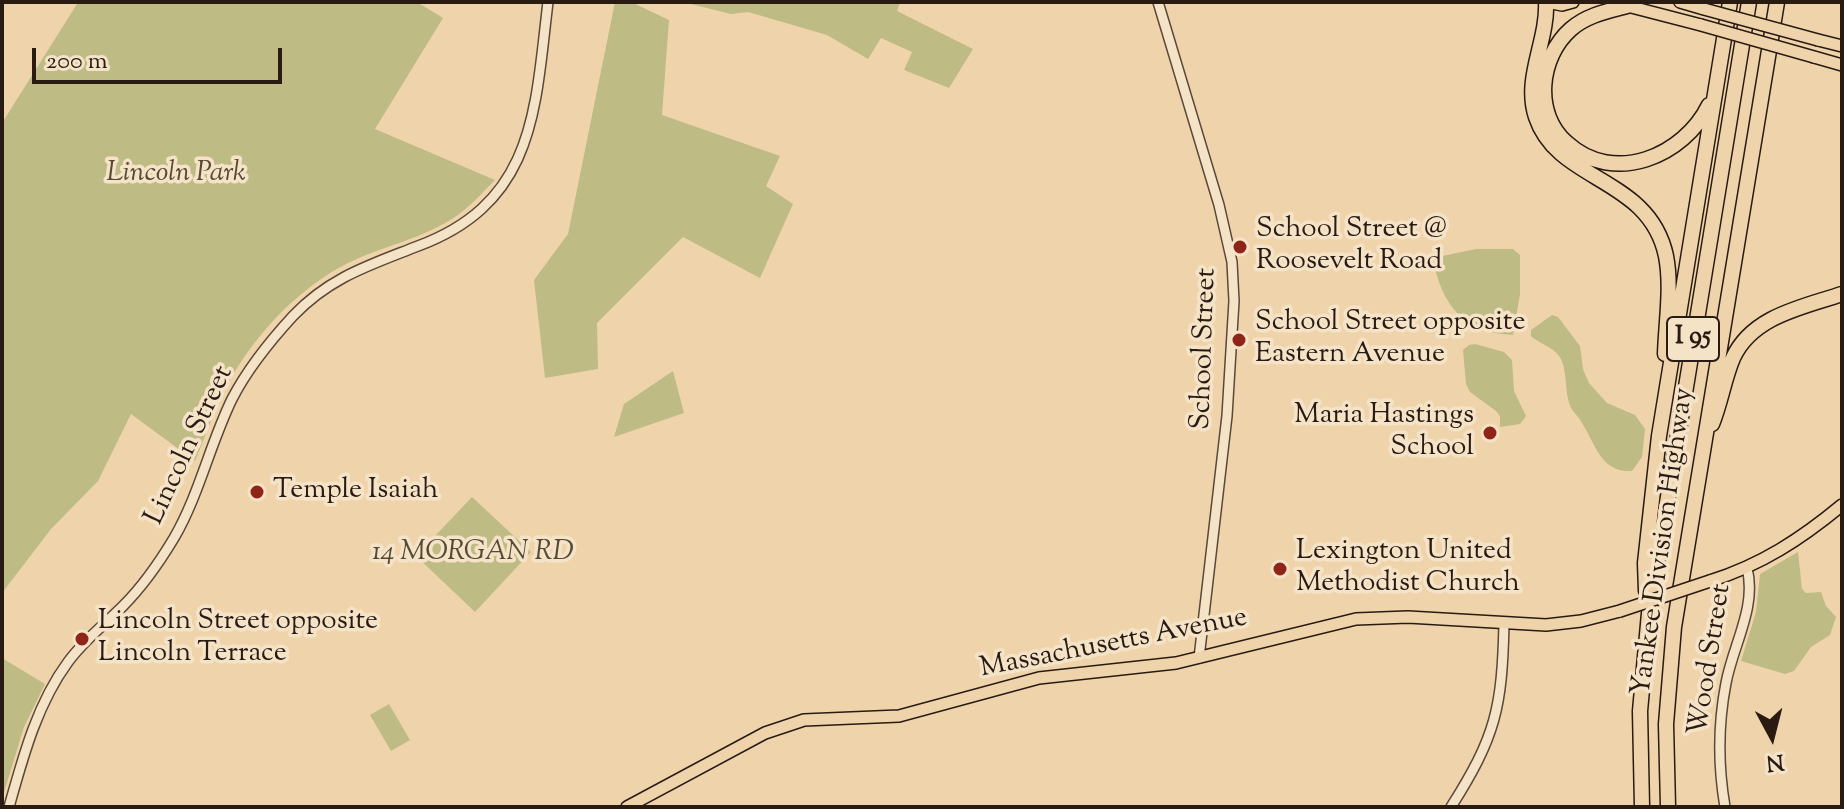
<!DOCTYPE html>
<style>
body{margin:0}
#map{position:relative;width:1844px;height:809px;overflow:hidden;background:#efd4ab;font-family:"Sorts Mill Goudy",serif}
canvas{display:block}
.frame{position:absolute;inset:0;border:4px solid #291a12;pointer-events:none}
.north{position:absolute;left:1732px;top:697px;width:80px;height:80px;-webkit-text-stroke:6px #f5e3c8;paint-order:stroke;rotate:173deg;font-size:22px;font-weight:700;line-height:32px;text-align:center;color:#291a12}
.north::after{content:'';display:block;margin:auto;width:28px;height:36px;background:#291a12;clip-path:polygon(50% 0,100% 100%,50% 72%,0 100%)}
.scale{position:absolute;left:32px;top:48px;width:250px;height:36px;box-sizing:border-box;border:4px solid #291a12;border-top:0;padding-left:10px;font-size:24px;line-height:28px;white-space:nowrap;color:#291a12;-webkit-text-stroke:6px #f5e3c8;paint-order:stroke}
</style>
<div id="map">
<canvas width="1844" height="809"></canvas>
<div class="frame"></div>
<div class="north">N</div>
<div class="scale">200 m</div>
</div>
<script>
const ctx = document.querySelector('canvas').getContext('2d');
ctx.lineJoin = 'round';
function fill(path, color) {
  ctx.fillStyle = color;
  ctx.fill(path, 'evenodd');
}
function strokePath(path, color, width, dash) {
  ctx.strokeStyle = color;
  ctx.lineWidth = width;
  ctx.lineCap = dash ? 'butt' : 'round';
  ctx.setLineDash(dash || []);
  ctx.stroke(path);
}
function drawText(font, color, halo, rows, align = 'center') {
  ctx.font = font + ' "Sorts Mill Goudy",serif';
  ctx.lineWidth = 7;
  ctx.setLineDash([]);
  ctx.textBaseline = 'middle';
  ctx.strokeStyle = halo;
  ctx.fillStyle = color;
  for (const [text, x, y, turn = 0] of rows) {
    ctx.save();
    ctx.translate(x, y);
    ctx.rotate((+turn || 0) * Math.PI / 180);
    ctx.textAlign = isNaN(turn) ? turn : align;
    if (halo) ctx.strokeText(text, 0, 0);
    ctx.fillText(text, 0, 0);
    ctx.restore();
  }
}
const green = new Path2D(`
 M75 2H417L443 18 375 129 495 180C482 193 470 207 455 217 422 239 383 246 348 263 293 291 247 343 220 399 211 419 204 440 195 461L131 414 98 481 51 529 2 593V123L77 4Z
 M615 2H631L669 20 662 115 780 156 766 186 793 204 760 278 683 237 597 323 598 369 545 378 534 280 568 234Z
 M683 2H900L897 11 973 49 949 88 904 70 912 52 881 38 868 59 827 35 748 12 731 14Z
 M1476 249H1513L1520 255V294L1513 335C1464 333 1441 305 1433 258Z
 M1552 315 1558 317 1580 346 1583 369 1589 383 1607 403 1635 415 1645 429 1642 457 1632 471C1601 473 1596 445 1582 423 1579 417 1574 413 1571 408 1564 393 1568 374 1561 359 1554 346 1540 345 1531 336V330Z
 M1475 344 1504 352 1512 360 1514 391 1526 416 1520 424 1500 427V416L1496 411 1470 392 1466 384 1463 350 1469 345Z
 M673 371 684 413 614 437 624 404Z
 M472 497 531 552 475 612 416 556Z
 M1798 552 1802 589 1806 593 1821 592 1826 606 1836 617 1830 635 1811 647 1794 671 1785 674 1741 661 1756 612 1760 574Z
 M2 658 45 684 24 727 2 799Z
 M389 704 410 740 391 751 370 715Z`);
const minor = new Path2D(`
 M1158 2 1219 205 1232 262 1234 301 1227 416 1199 658
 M9 807C23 757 37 704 68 662 83 641 105 624 123 606 143 586 159 563 174 538 199 495 210 444 232 399 248 368 270 341 293 316 330 277 370 265 418 246 536 202 535 109 548 2
 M1451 807C1496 736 1502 708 1504 624
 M1725 807C1718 766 1718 724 1726 683 1733 645 1757 607 1747 568`);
const major = new Path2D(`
 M1547 2 1562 5 1573 2
 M1612 2 1701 25
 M1680 2 1704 9
 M1818 40 1842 46
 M1814 57 1842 65
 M1710 581C1761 565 1801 539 1842 505
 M627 807 765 733 804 720 899 716 1039 678 1176 663 1356 619 1408 617 1546 625 1581 621 1620 611`);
const highway = new Path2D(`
 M1546 2C1548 41 1523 78 1536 117 1558 183 1649 176 1666 256 1672 287 1666 322 1665 354
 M1627 6C1608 11 1587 15 1571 29 1539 57 1533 114 1567 143 1614 186 1684 156 1709 105
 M1712 424C1721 402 1724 379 1733 358 1752 316 1803 307 1842 294
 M1646 591 1645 563 1659 436 1730 2
 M1642 807 1640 711 1649 613 1749 2
 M1668 807 1666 724 1674 627 1777 2`);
const majorBridge = new Path2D(`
 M1704 9 1818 40
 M1701 25 1814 57
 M1620 611 1710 581`);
const markers = [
 [1240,247,8,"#8f2418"],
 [1239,340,8,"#8f2418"],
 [1490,433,8,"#8f2418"],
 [257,492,8,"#8f2418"],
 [1280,569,8,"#8f2418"],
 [82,639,8,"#8f2418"]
];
const shields = [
 [1693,339,52]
];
const shieldNames = [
 ["I 95",1693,339]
];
const parkNames = [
 ["Lincoln Park",176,175],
 ["14 MORGAN RD",473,554]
];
const poiNames = [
 ["School Street @",1256,231],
 ["Roosevelt Road",1256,263],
 ["School Street opposite",1255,324],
 ["Eastern Avenue",1255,356],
 ["Maria Hastings",1474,417,"right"],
 ["School",1474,449,"right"],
 ["Temple Isaiah",273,492],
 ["Lexington United",1296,553],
 ["Methodist Church",1296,585],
 ["Lincoln Street opposite",98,623],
 ["Lincoln Terrace",98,655]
];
const streetNames = [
 ["School Street",1206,349,-88],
 ["Lincoln Street",191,446,-65],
 ["Yankee Division Highway",1665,542,-82],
 ["Massachusetts Avenue",1114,645,-11],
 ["Wood Street",1712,660,-81]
];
fill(green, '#bfbb85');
strokePath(minor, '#5a4838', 12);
strokePath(major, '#291a12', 14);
strokePath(highway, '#291a12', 17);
strokePath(minor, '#f5e3c8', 9);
strokePath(major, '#efd4ab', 11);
strokePath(highway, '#efd4ab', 14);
strokePath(majorBridge, '#291a12', 14, []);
strokePath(majorBridge, '#efd4ab', 11);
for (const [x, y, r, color] of markers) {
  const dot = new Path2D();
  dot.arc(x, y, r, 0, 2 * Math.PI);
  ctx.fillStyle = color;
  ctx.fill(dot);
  strokePath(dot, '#f5e3c8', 3);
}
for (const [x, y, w] of shields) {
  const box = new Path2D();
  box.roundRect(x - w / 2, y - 22, w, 44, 6);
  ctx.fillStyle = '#f5e3c8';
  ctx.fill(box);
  strokePath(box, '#291a12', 2);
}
drawText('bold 26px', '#291a12', null, shieldNames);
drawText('italic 28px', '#564a34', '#f5e3c8', parkNames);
drawText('28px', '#291a12', '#f5e3c8', poiNames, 'left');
drawText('28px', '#291a12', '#f5e3c8', streetNames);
</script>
